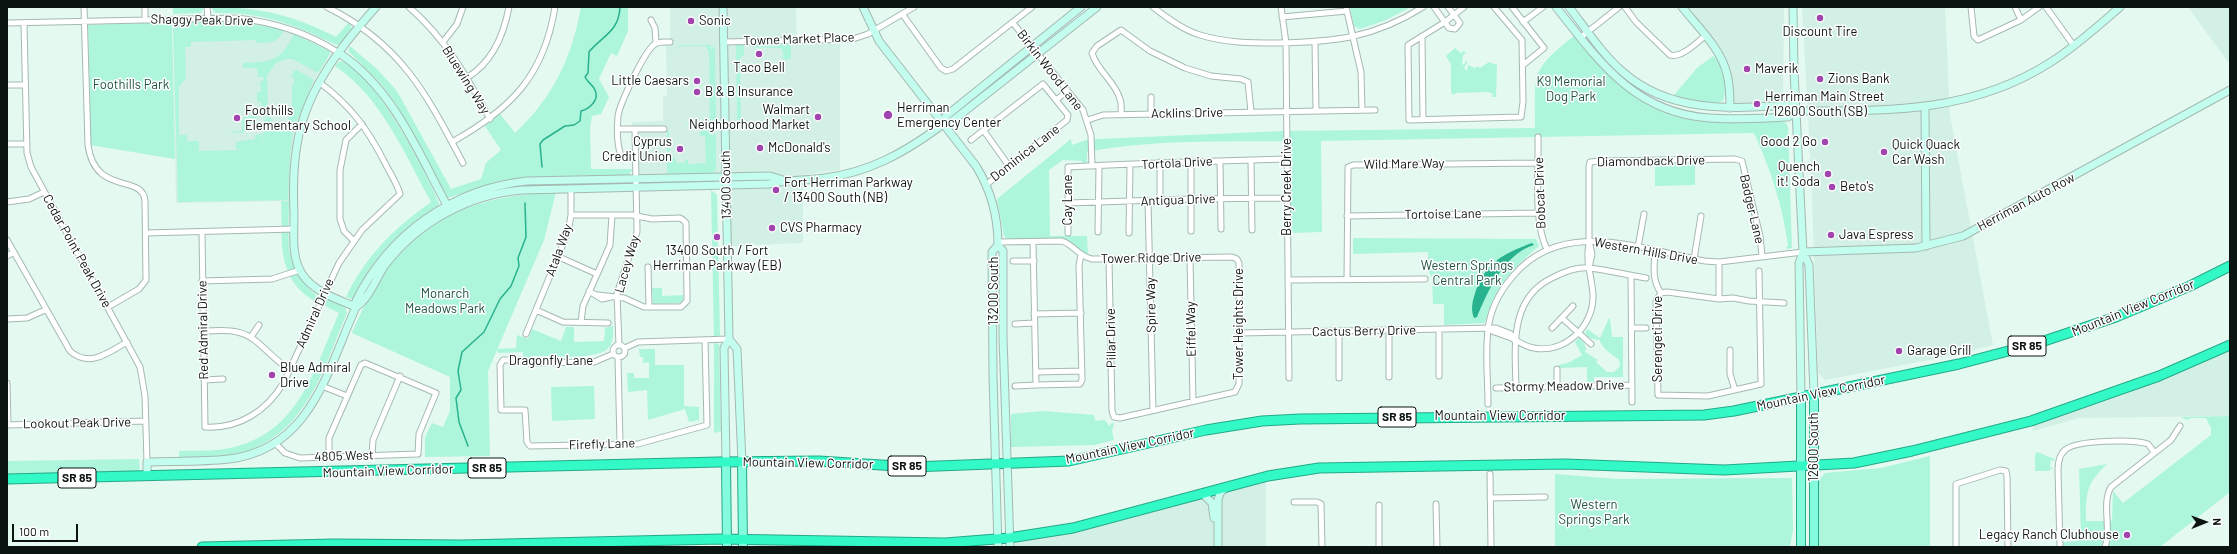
<!DOCTYPE html>
<style>
body{margin:0}
#map{position:relative;width:2237px;height:554px;overflow:hidden;background:#e4faf1;font-family:Barlow,sans-serif}
canvas{display:block}
.frame{position:absolute;inset:0;border:8px solid #0c1411;pointer-events:none}
.north{position:absolute;left:2185px;top:502px;width:40px;height:40px;-webkit-text-stroke:3px #fff;paint-order:stroke;rotate:89deg;font-size:11px;font-weight:700;line-height:16px;text-align:center;color:#0c1411}
.north::after{content:'';display:block;margin:auto;width:14px;height:18px;background:#0c1411;clip-path:polygon(50% 0,100% 100%,50% 72%,0 100%)}
.scale{position:absolute;left:12px;top:524px;width:66px;height:18px;box-sizing:border-box;border:2px solid #0c1411;border-top:0;padding-left:5px;font-size:12px;line-height:14px;white-space:nowrap;color:#0c1411;-webkit-text-stroke:3px #fff;paint-order:stroke}
</style>
<div id="map">
<canvas width="2237" height="554"></canvas>
<div class="frame"></div>
<div class="north">N</div>
<div class="scale">100 m</div>
</div>
<script>
const ctx = document.querySelector('canvas').getContext('2d');
ctx.lineJoin = 'round';
function fill(path, color) {
  ctx.fillStyle = color;
  ctx.fill(path, 'evenodd');
}
function strokePath(path, color, width, dash) {
  ctx.strokeStyle = color;
  ctx.lineWidth = width;
  ctx.lineCap = dash ? 'butt' : 'round';
  ctx.setLineDash(dash || []);
  ctx.stroke(path);
}
function drawText(font, color, halo, rows, align = 'center') {
  ctx.font = font + ' Barlow,sans-serif';
  ctx.lineWidth = 3;
  ctx.setLineDash([]);
  ctx.textBaseline = 'middle';
  ctx.strokeStyle = halo;
  ctx.fillStyle = color;
  for (const [text, x, y, turn = 0] of rows) {
    ctx.save();
    ctx.translate(x, y);
    ctx.rotate((+turn || 0) * Math.PI / 180);
    ctx.textAlign = isNaN(turn) ? turn : align;
    if (halo) ctx.strokeText(text, 0, 0);
    ctx.fillText(text, 0, 0);
    ctx.restore();
  }
}
const built = new Path2D(`
 M670 7H796L797 42 840 41V170L803 175V243L731 246V181L641 184 632 169V122L663 121V97L667 96 666 45H670Z
 M1682 7H1784L1783 102 1734 105 1730 74Z
 M1802 7H1945L1950 115 1993 345 1950 356 1825 380 1818 373 1811 170Z
 M2188 7H2230V60L2228 62Z
 M173 22H238L262 24 290 32 314 42 331 53 318 74 304 102 294 134 290 161 289 201 176 203Z
 M2230 351V416L2079 418 2033 431V425L2121 396Z
 M1266 480V547H1014L1016 543 1022 540 1060 535 1121 521Z
 M756 544 894 547H900H751Z`);
const green = new Path2D(`
 M173 7H204L201 13 173 14Z
 M211 7C259 7 293 15 336 37L349 22 352 28 340 44 336 45C294 24 262 12 215 13Z
 M581 7H628V31L617 56 611 53 599 79 609 97 601 114 592 116 590 128 591 169H633L628 176 528 178 501 181 448 198 396 104 381 84 348 51 350 46 377 69 397 91 451 189 481 179 486 163 501 150 485 126 500 114 515 133C553 98 572 57 581 7Z
 M1350 7H1411L1386 20 1360 29 1354 26Z
 M172 22 175 159 90 145 88 25Z
 M173 23C210 23 247 21 284 30 277 43 271 43 257 43L256 40 191 42V47H185L186 78 179 87V135H187V141H199V151L243 150 236 149V142L255 139V135L262 134 263 145V122L269 115C274 127 280 130 293 132L290 155 288 200 178 202Z
 M294 34 329 51 330 54 318 73 293 59H285L275 64 267 76 268 113 263 119 261 102H257V92H263L261 91 260 81H263L264 77H258L257 68H243V63C271 62 281 61 294 34Z
 M1574 36C1613 85 1649 117 1714 122 1736 123 1759 121 1781 121L1786 123 1788 127 1792 248 1787 249 1786 247 1788 246C1783 207 1770 168 1754 133L1321 141 1322 232 1290 233 1291 141C1223 142 1154 139 1087 152V162L1085 164H1082V161L1063 160 1049 170 1050 236H1087L1088 256 1066 239 1009 240 1004 236 997 199 1071 139 1072 145 1086 140 1097 139 1283 131 1535 128C1536 74 1528 72 1574 36Z
 M791 43V59L783 60V51L780 48 752 47 750 45Z
 M736 44H744V56L740 57 741 122 737 123Z
 M679 45H711V51L713 46 715 48 716 123 714 125H687V123L710 122 709 52 706 46H681L679 50Z
 M1455 48 1461 53 1464 51 1466 53 1463 55 1462 64 1464 65 1466 61H1468L1464 68 1467 71 1468 65 1475 68 1478 66 1480 68 1489 62 1497 65 1496 97H1492L1493 94 1488 92 1456 93 1453 95 1451 92V64L1446 56Z
 M1713 56C1724 64 1728 88 1723 101 1706 107 1691 100 1674 95L1697 68Z
 M340 61C369 63 429 176 439 203L438 206C402 231 375 258 355 297L351 299 346 297C365 257 394 228 431 202 404 153 382 98 335 66Z
 M297 70 314 80 296 124 289 123 288 113H292V86L295 79 291 77 294 71Z
 M257 105 259 115 257 117 242 133H231V132L242 131V121L246 116H257Z
 M713 130 711 136 716 133V170L711 174 667 175V131H669L670 155H673L677 163H685V160H688V164L706 163 705 136H700V131Z
 M1655 160H1695V185L1655 186Z
 M711 190 717 195 720 336 714 338Z
 M556 192 544 240 488 371 490 456 425 457V437L432 423 443 427 450 411V377L352 333C394 234 448 197 556 192Z
 M281 201H289C289 242 282 266 316 295V302C275 278 283 242 281 201Z
 M1353 238 1536 239 1539 246C1512 269 1494 287 1485 323L1444 325V304H1433L1432 277 1428 271V252L1353 254Z
 M652 288H662V296L683 295V301L679 303 653 304Z
 M328 299 345 307 347 313C321 374 306 437 234 455 216 459 197 458 179 458V451C197 450 217 452 234 447 300 431 315 367 339 313L321 304 323 300Z
 M1609 318 1610 319 1612 337H1623V377H1594V382H1587V367L1559 368V365L1570 362 1582 355 1575 342 1579 338 1584 343 1586 349 1585 352 1598 360 1596 362 1607 372H1614L1620 366 1619 360C1613 355 1603 350 1599 339L1597 340 1588 337 1585 333 1587 329 1600 338Z
 M613 326C613 335 614 343 607 349 597 360 546 356 531 356L530 361 523 358V352L498 353 497 349 516 348 517 335 528 339 532 329 561 341 566 327H574V342L604 341 605 328Z
 M714 343 719 344 721 431 714 433Z
 M639 349H655V365H684V406L699 407V420L689 422 685 409 648 420 647 390 628 392 627 373H634V378H649V362L643 363V357H640Z
 M594 386 595 419 552 421 551 387Z
 M1043 411 1094 415 1095 421 1105 420 1109 426 1113 422 1114 424 1112 431 1114 440 1094 445 1011 447V414Z
 M2230 416V492L2160 547H2063V542L2075 541 2081 538 2079 469 2107 464C2086 484 2086 492 2086 521H2112L2113 491 2123 503 2211 435V428L2206 418H2191L2187 420 2181 417Z
 M2037 452 2055 459 2054 461 2051 460 2050 467 2054 469H2050V471H2035V455Z
 M1930 456V547H1819V480L1825 473 1881 468Z
 M139 459 140 473 7 476V461Z
 M1555 474 1618 479 1792 478 1793 530 1790 547H1555Z`);
const water = new Path2D(`
 M1532 243 1534 245C1504 254 1488 291 1477 317L1474 318C1471 311 1472 303 1474 297 1483 264 1502 254 1532 243Z`);
const stream = new Path2D(`
 M542 167 540 144 543 140 565 126 574 125 580 121 581 111C589 109 600 100 595 90 593 85 588 83 585 77L588 73 589 52C602 36 619 32 620 7
 M468 446 459 422 456 398 461 390 458 371 462 352 484 332 500 299 511 286 519 266 518 258 526 237 525 203`);
const street = new Path2D(`
 M84 7 88 145C95 197 143 173 145 201L146 280 139 289 108 307
 M145 7V20
 M207 7 208 18
 M327 7C401 44 426 93 463 163
 M409 7C446 39 467 77 490 119
 M1153 7C1167 18 1183 30 1200 35 1226 43 1251 43 1278 43 1334 42 1374 38 1423 7
 M1281 7 1286 43 1289 378
 M1346 7 1361 72 1362 110
 M1434 7 1449 28 1455 29 1460 23 1448 7
 M1464 7 1445 22 1408 45 1409 120 1521 117 1523 102 1522 40 1494 7
 M1512 7 1544 48 1523 65
 M1625 7 1636 22 1670 55C1682 58 1696 43 1705 36
 M1971 7 1974 36 1978 40 2021 20 2039 7
 M2015 7 2021 20
 M2046 7 2074 46
 M903 15 941 68 946 71 953 69 1032 7
 M1282 17 1347 11
 M651 20 655 28 656 43
 M1523 22 1543 7
 M7 23 237 18C274 22 307 32 339 53
 M24 23 27 153 31 167 140 367 145 396 147 462
 M1013 23 1083 110 1091 135 1092 166
 M1422 36 1423 120
 M1580 38 1619 7
 M443 42 457 24 463 7
 M724 42 853 39 868 34 914 7
 M1315 42 1316 111
 M468 77C492 62 504 34 509 7
 M7 85H25
 M1056 100 1068 91
 M1151 114V97
 M1121 115C1121 110 1122 104 1120 99 1115 81 1097 71 1092 53L1097 46 1121 30 1150 51 1185 68 1211 76 1241 79 1248 82 1251 112
 M1088 120 1103 115 1375 110
 M618 129H664
 M984 131 1009 166
 M1538 137C1539 167 1533 223 1547 249
 M971 140 1043 84 1068 115 1067 120 987 184
 M452 142C511 109 544 76 555 7
 M7 144H27
 M620 153C617 142 617 127 618 116 620 103 645 50 655 44 659 41 665 42 670 42
 M1251 160 1252 230
 M1191 161V231
 M1220 161 1221 229
 M1160 162V200
 M1148 201 1153 410
 M7 202 29 199 44 192
 M1068 203 1190 199 1288 198
 M571 215H632L652 219 680 218 683 220 686 223 687 295V301L681 307H644L624 298 598 295
 M1347 216 1539 213
 M202 232 205 427C239 429 267 411 284 382L339 263 362 230 400 194C397 183 390 173 385 163 367 128 351 106 319 82
 M1098 232 1099 166
 M146 233 294 229
 M1068 233V167C1141 163 1214 161 1287 159
 M1129 233 1130 165
 M7 240 70 351C89 368 108 353 127 342
 M354 241 344 231 340 219V170L346 140 362 124
 M998 242 1062 241C1074 245 1079 257 1092 259L1232 257 1237 259 1239 263V384L1235 392 1120 418 1114 417 1112 411 1109 259
 M1033 242 1036 385 1080 384 1082 380 1079 265 1081 255
 M1638 247 1644 214
 M1655 252C1654 268 1652 280 1661 293L1656 301 1658 395 1708 396 1761 384 1759 271
 M7 256 14 252
 M559 257 597 274
 M1190 258 1193 401
 M1694 259 1701 216
 M1013 261H1034
 M648 267 649 307
 M1589 268 1592 254 1589 241V167L1590 162 1600 161 1735 159 1742 161 1760 236 1762 256
 M1631 275 1632 402
 M1288 280 1425 279
 M1347 280 1348 167 1353 165 1538 163
 M202 281 272 279 300 270
 M589 291 602 299 611 297
 M1661 293 1667 292 1719 299 1733 298 1749 301 1784 303
 M1719 299V262
 M536 310 563 322 608 323
 M1034 314 1081 313
 M1562 318 1591 344
 M7 319 27 318 45 310
 M581 322 583 306 610 245 612 215
 M1015 324 1034 323
 M1552 328 1573 306
 M1631 328H1646
 M1439 330V376
 M1489 330C1497 333 1506 336 1514 339 1521 343 1526 347 1534 348 1565 354 1594 326 1593 295 1592 277 1585 261 1589 244
 M203 331C214 331 227 329 237 332 259 336 271 360 290 369
 M1389 331V377
 M1339 332V378
 M1239 333 1496 328 1511 334 1514 340
 M526 334 568 232 571 215V188
 M251 337 259 325
 M613 351a6 6 0 1 1 12 0a6 6 0 1 1-12 0Z
 M619 345 617 294 637 232 635 130
 M625 348 638 342 729 339
 M1730 350V374L1735 390
 M613 354 594 362 529 363 521 360H503L500 365 501 410H525L527 442 530 446 638 444 707 425 705 341
 M618 358 620 444
 M1557 369V386
 M1036 372 1082 371
 M204 380 223 379
 M7 383 8 425
 M322 386 347 396
 M1015 386 1036 385
 M1516 387C1515 346 1509 297 1554 277 1564 272 1577 267 1589 268 1608 270 1627 275 1646 278
 M1496 388 1631 385
 M1488 404C1488 380 1485 354 1488 330 1490 310 1500 291 1513 276 1563 217 1641 249 1705 261L1719 262 1803 252
 M7 425 146 421
 M275 443 285 453 300 458 418 454 419 434 436 393 365 363 361 365 329 438V456
 M372 455 373 440 400 376
 M1490 474 1491 547
 M1490 498 1545 497
 M1294 502H1317L1321 504 1322 547
 M1436 504 1437 547
 M1379 505V547
 M1956 547V484L2000 470 2006 471 2007 477 2008 547
 M2060 547 2058 470C2058 462 2059 455 2065 450 2076 440 2133 439 2148 444L2154 452
 M2105 547C2112 529 2101 504 2111 487L2171 440 2180 426`);
const secondary = new Path2D(`
 M723 7 729 339 724 348 726 462
 M863 7 879 41 976 166C991 190 998 216 998 245
 M1556 7C1598 60 1634 113 1709 118 1735 120 1762 118 1788 117L1797 111
 M1569 7C1586 29 1602 54 1623 72 1669 113 1731 109 1788 105L1797 111
 M1682 7C1698 27 1721 49 1727 74 1730 85 1730 96 1730 108
 M1793 7 1794 71 1803 252 1809 265 1814 394
 M339 53C394 89 418 153 449 209
 M1925 107 1926 246
 M1797 111C1887 111 1972 113 2051 62 2076 46 2098 26 2120 7
 M943 123 951 122 1097 7
 M998 245 992 252 993 376 998 547
 M998 245 1003 251V337L1010 547
 M1803 252 1916 248 1963 236 2230 90
 M356 307C369 299 376 278 385 265 418 222 469 194 523 190L770 184C788 179 806 181 825 178 869 172 902 154 938 128L943 123 946 116 1081 7
 M356 307C337 299 314 292 302 274 291 257 294 234 294 214 293 191 293 168 297 145 305 91 341 46 376 7
 M729 339 737 349 742 462
 M1801 397 1799 263 1803 252
 M147 476V462C174 461 202 462 229 459 311 449 327 371 356 307V301C389 234 452 189 527 181L770 176 783 180
 M1203 494 1212 503 1214 518
 M1218 547V500L1220 493 1225 488`);
const primary = new Path2D(`
 M726 462 727 547
 M742 462 743 547
 M1801 547V397
 M1814 547V394`);
const highway = new Path2D(`
 M7 479 719 462 819 461 912 467 1069 461 1206 430 1262 421 1300 419 1704 415 1734 411 1959 364 2035 344 2116 317 2190 286 2230 266
 M202 547 334 544 462 545 720 539 945 543 1009 538 1073 528 1268 476 1319 468 1565 464 1724 470 1854 463 1912 451 2031 421 2159 376 2230 345`);
const markers = [
 [1820,18,4,"#a144ae"],
 [691,21,4,"#a144ae"],
 [759,54,4,"#a144ae"],
 [1747,69,4,"#a144ae"],
 [1820,79,4,"#a144ae"],
 [697,81,4,"#a144ae"],
 [697,92,4,"#a144ae"],
 [1757,104,4,"#a144ae"],
 [888,115,5,"#a144ae"],
 [818,117,4,"#a144ae"],
 [237,118,4,"#a144ae"],
 [1825,142,4,"#a144ae"],
 [760,148,4,"#a144ae"],
 [680,149,4,"#a144ae"],
 [1884,152,4,"#a144ae"],
 [1828,174,4,"#a144ae"],
 [1832,187,4,"#a144ae"],
 [776,190,4,"#a144ae"],
 [772,228,4,"#a144ae"],
 [1831,235,4,"#a144ae"],
 [717,237,4,"#a144ae"],
 [1899,351,4,"#a144ae"],
 [272,375,4,"#a144ae"],
 [2127,535,4,"#a144ae"]
];
const shields = [
 [2027,346,38],
 [1397,417,38],
 [907,466,38],
 [487,468,38],
 [77,478,38]
];
const shieldNames = [
 ["SR 85",2027,346],
 ["SR 85",1397,417],
 ["SR 85",907,466],
 ["SR 85",487,468],
 ["SR 85",77,478]
];
const streetNames = [
 ["Shaggy Peak Drive",202,20,1],
 ["Towne Market Place",799,39,-2],
 ["Birkin Wood Lane",1050,70,52],
 ["Bluewing Way",466,80,58],
 ["Acklins Drive",1187,113,-1],
 ["Dominica Lane",1025,153,-38],
 ["Diamondback Drive",1651,161,-1],
 ["Tortola Drive",1177,163,-3],
 ["Wild Mare Way",1404,164,-1],
 ["13400 South",726,185,-91],
 ["Berry Creek Drive",1287,187,-90],
 ["Bobcat Drive",1540,193,-92],
 ["Cay Lane",1068,200,-90],
 ["Antigua Drive",1178,200,-2],
 ["Herriman Auto Row",2026,202,-28],
 ["Badger Lane",1752,209,77],
 ["Tortoise Lane",1443,214,-1],
 ["Atala Way",559,250,-70],
 ["Cedar Point Peak Drive",77,251,61],
 ["Western Hills Drive",1646,251,10],
 ["Tower Ridge Drive",1151,258,-1],
 ["Lacey Way",627,264,-74],
 ["13200 South",994,291,-90],
 ["Spire Way",1151,305,-91],
 ["Mountain View Corridor",2133,308,-22],
 ["Admiral Drive",315,313,-66],
 ["Tower Heights Drive",1239,324,-90],
 ["Eiffel Way",1191,329,-91],
 ["Red Admiral Drive",203,330,-91],
 ["Cactus Berry Drive",1364,331,-1],
 ["Pillar Drive",1111,338,-91],
 ["Serengeti Drive",1658,339,-90],
 ["Dragonfly Lane",551,361],
 ["Stormy Meadow Drive",1564,386,-1],
 ["Mountain View Corridor",1821,393,-12],
 ["Mountain View Corridor",1500,416],
 ["Lookout Peak Drive",77,423,-1],
 ["Firefly Lane",602,444,-2],
 ["Mountain View Corridor",1130,446,-12],
 ["12600 South",1814,447,-90],
 ["4805 West",344,456,-2],
 ["Mountain View Corridor",808,463,1],
 ["Mountain View Corridor",388,471,-2]
];
const poiNames = [
 ["Sonic",699,21],
 ["Discount Tire",1820,32,"center"],
 ["Taco Bell",759,68,"center"],
 ["Maverik",1755,69],
 ["Zions Bank",1828,79],
 ["Little Caesars",689,81,"right"],
 ["B & B Insurance",705,92],
 ["Herriman Main Street",1765,97],
 ["/ 12600 South (SB)",1765,112],
 ["Herriman",897,108],
 ["Emergency Center",897,123],
 ["Walmart",810,110,"right"],
 ["Neighborhood Market",810,125,"right"],
 ["Foothills",245,111],
 ["Elementary School",245,126],
 ["Cyprus",672,142,"right"],
 ["Credit Union",672,157,"right"],
 ["Good 2 Go",1817,142,"right"],
 ["Quick Quack",1892,145],
 ["Car Wash",1892,160],
 ["McDonald's",768,148],
 ["Quench",1820,167,"right"],
 ["it! Soda",1820,182,"right"],
 ["Fort Herriman Parkway",784,183],
 ["/ 13400 South (NB)",784,198],
 ["Beto's",1840,187],
 ["CVS Pharmacy",780,228],
 ["Java Espress",1839,235],
 ["13400 South / Fort",717,251,"center"],
 ["Herriman Parkway (EB)",717,266,"center"],
 ["Garage Grill",1907,351],
 ["Blue Admiral",280,368],
 ["Drive",280,383],
 ["Legacy Ranch Clubhouse",2119,535,"right"]
];
const parkNames = [
 ["K9 Memorial",1571,82],
 ["Dog Park",1571,97],
 ["Foothills Park",131,85],
 ["Western Springs",1467,266],
 ["Central Park",1467,281],
 ["Monarch",445,294],
 ["Meadows Park",445,309],
 ["Western",1594,505],
 ["Springs Park",1594,520]
];
fill(built, '#d2f0e5');
fill(green, '#adf5db');
fill(water, '#28b28e');
strokePath(stream, '#28b28e', 1.5);
strokePath(street, '#a5b9b1', 7);
strokePath(secondary, '#a5b9b1', 9);
strokePath(primary, '#25a987', 10);
strokePath(highway, '#25a987', 11);
strokePath(street, '#fff', 5);
strokePath(secondary, '#c2fdee', 7);
strokePath(primary, '#85fbdd', 8);
strokePath(highway, '#33f9c7', 9);
for (const [x, y, r, color] of markers) {
  const dot = new Path2D();
  dot.arc(x, y, r, 0, 2 * Math.PI);
  ctx.fillStyle = color;
  ctx.fill(dot);
  strokePath(dot, '#fff', 1.5);
}
for (const [x, y, w] of shields) {
  const box = new Path2D();
  box.roundRect(x - w / 2, y - 10, w, 20, 3);
  ctx.fillStyle = '#fff';
  ctx.fill(box);
  strokePath(box, '#0c1411', 1);
}
drawText('bold 12px', '#0c1411', null, shieldNames);
drawText('13px', '#0c1411', '#fff', streetNames);
drawText('13px', '#0c1411', '#fff', poiNames, 'left');
drawText('13px', '#1f5343', '#fff', parkNames);
</script>
